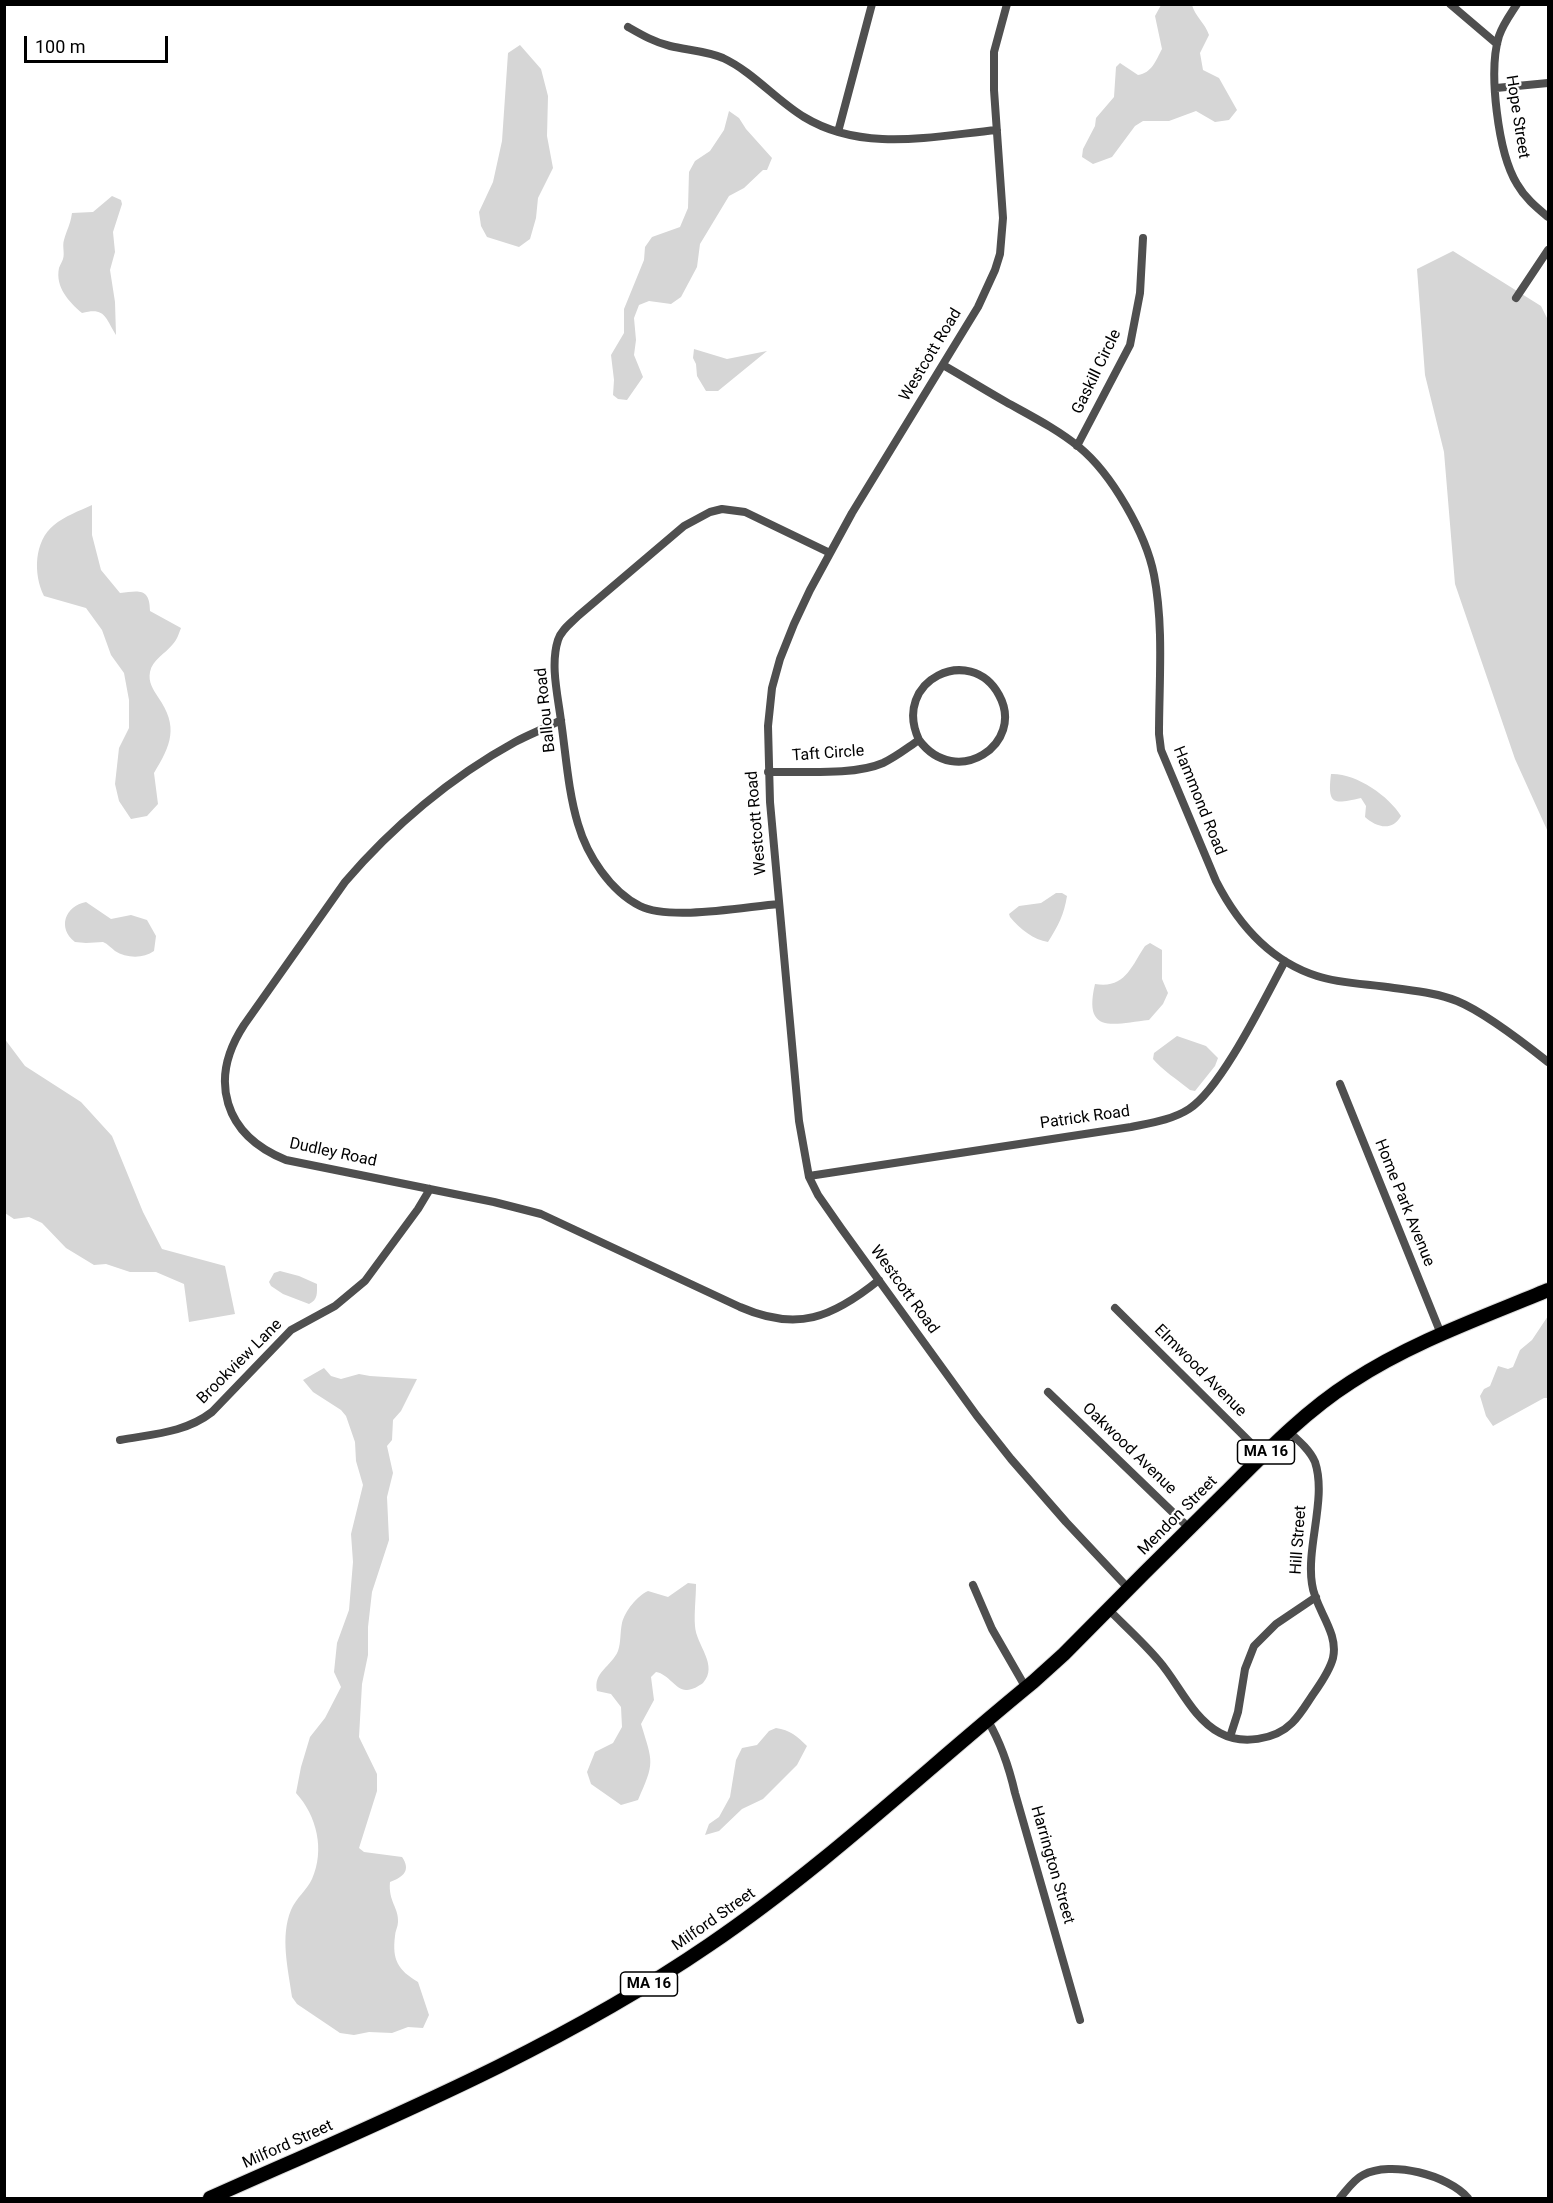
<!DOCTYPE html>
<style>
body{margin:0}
#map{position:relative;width:1553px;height:2203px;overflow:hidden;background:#fff;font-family:Roboto,sans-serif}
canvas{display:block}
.frame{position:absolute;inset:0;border:6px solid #000;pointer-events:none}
.scale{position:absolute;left:24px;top:36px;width:144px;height:27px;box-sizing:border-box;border:3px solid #000;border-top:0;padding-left:8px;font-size:18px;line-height:21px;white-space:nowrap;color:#000;-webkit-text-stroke:4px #fff;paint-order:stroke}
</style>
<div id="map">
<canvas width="1553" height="2203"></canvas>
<div class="frame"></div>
<div class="scale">100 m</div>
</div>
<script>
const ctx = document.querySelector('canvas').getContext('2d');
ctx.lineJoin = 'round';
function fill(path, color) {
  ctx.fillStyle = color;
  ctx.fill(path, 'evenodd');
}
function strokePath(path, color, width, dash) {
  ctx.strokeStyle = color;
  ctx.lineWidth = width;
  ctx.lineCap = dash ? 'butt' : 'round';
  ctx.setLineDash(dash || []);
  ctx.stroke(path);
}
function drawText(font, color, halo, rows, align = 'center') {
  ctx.font = font + ' Roboto,sans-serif';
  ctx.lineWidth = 4.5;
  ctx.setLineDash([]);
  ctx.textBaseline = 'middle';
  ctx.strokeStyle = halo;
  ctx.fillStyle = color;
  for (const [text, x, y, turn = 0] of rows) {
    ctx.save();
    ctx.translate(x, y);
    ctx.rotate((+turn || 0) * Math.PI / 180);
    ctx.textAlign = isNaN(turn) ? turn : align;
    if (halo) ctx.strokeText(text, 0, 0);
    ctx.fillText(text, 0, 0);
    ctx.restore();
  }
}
const green = new Path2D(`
 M1161 5H1192C1195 16 1205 23 1209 35L1200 53 1203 70 1219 78 1237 110 1229 120 1215 122 1196 111 1169 121H1143L1135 126 1112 157 1093 164 1082 157 1083 149 1095 126 1096 118 1114 97 1116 67 1120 63 1138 75C1152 73 1156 60 1162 49L1155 16Z
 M520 45 541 69 548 96 547 136 553 168 538 198 536 218 530 239 519 247 487 237 481 226 479 212 493 182 502 141 508 53Z
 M729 111 739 118 746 129 772 158 767 170H763L744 188 729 196 700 244 697 267 681 297 671 304 649 301 639 305 634 318 636 340 634 355 643 377 627 400 618 399 613 395 614 380 611 355 624 333V309L644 260 645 247 652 237 680 227 688 208 689 172 695 161 710 151 724 130Z
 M112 196 121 200 122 204 113 232 115 252 110 270 115 302 116 335C105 317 105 307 82 313 69 302 55 287 59 268 60 265 62 262 63 259 65 253 62 246 64 240 67 229 70 226 72 213L93 212Z
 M1453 251 1541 306 1548 320V832L1515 759 1455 584 1444 452 1425 375 1417 269Z
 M694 349 727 359 767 351 718 391H706L697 376 696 364 693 358Z
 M92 505V535L101 570 120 593C138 591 150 587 150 611L181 628C179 633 177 640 173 644 165 654 152 660 150 672 148 682 153 689 158 697 179 727 171 745 154 773L158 804 147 816 131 819 119 801 115 784 119 748 129 728V700L124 673 111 655 102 630 86 608 44 596C33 574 34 541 54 525 65 516 79 511 92 505Z
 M1331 774C1356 773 1389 796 1401 816 1392 832 1376 827 1365 817L1366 806 1361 798C1334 804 1327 806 1331 774Z
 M1056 893H1062L1067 896C1064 915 1058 926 1048 942 1034 940 1020 929 1010 917L1009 914 1019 906 1041 903Z
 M86 902 111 919 131 915 147 920 156 936 154 951C143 959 126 958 115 951 111 948 108 944 103 942L86 943 75 942C57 928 65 906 86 902Z
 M1150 943 1162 950V979L1168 993 1163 1004 1149 1020C1113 1024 1083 1035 1095 984 1125 989 1131 967 1145 946Z
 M1177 1036 1206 1046 1218 1058 1215 1066 1195 1091 1190 1090C1179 1081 1161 1069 1153 1059L1154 1053Z
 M4 1038 25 1066 81 1102 112 1136 143 1212 162 1249 225 1266 235 1314 189 1322 184 1284 156 1272H130L106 1264 94 1265 66 1248 42 1223 29 1217 14 1219 5 1213Z
 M280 1271 299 1276 317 1284C317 1293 318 1300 309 1304L283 1294 271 1286 269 1282 274 1273Z
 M1548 1316V1398H1544L1493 1426 1486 1416 1480 1396 1484 1389 1490 1386 1498 1366 1508 1369 1513 1367 1520 1350 1532 1340Z
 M324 1368 331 1376 341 1379 359 1374 370 1376 417 1379 401 1411 393 1420 392 1440 387 1446 393 1473 387 1497 389 1540 372 1592 368 1627V1655L362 1684 359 1737 377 1774V1791L359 1848 364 1852 402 1857C411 1870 404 1877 390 1882 388 1901 399 1908 398 1922 398 1927 395 1931 395 1936 392 1960 398 1970 418 1982L429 2015 423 2028 408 2027 392 2033 369 2032 354 2035 340 2033 297 2004 292 1997C288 1968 280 1937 291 1910 296 1898 307 1890 312 1879 325 1850 317 1816 296 1793L301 1767 310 1737 325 1718 341 1687 334 1672 337 1643 349 1610 353 1562 351 1534 363 1485 356 1461 355 1442 346 1416 341 1410 313 1392 303 1380Z
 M688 1583 696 1584C696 1598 694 1613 695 1626 696 1645 719 1665 703 1683 699 1686 692 1690 687 1690 676 1691 669 1674 656 1672L651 1677 654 1700 641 1724C653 1763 655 1762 638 1800L621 1805 591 1784 587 1772 595 1752 613 1743 622 1727 621 1707 611 1694 597 1691C593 1672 611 1667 618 1651 621 1643 620 1632 622 1623 625 1611 637 1596 648 1591L668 1597Z
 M776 1728C790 1730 797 1736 807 1746L797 1765 763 1799 742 1809 719 1831 705 1835 709 1824 719 1817 730 1797 736 1760 742 1748 757 1745 769 1731Z`);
const street = new Path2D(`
 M1007 4 994 52V90L1003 218 1000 254 995 270 978 307 852 513 810 590 794 624 780 659 772 688 768 726 770 802 799 1121 809 1177 818 1195 841 1228 977 1416 1011 1459 1066 1522 1128 1588
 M1450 4 1497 44
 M1517 4C1510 15 1503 24 1499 36 1488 71 1498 153 1517 184 1525 198 1536 207 1548 217
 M628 27C642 35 654 42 670 46 687 50 707 51 723 58 753 72 776 100 804 117 863 153 933 136 997 130
 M1496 88 1548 83
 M838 132 872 4
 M1516 298 1548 250
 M943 365C964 377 985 390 1006 402 1031 416 1057 429 1079 447 1112 474 1146 534 1154 575 1164 627 1159 682 1159 734L1161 750 1216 881C1238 924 1270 961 1317 976 1341 984 1369 984 1394 988 1415 991 1437 993 1457 1001 1484 1012 1524 1043 1548 1062
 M1077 446 1130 345 1140 293 1143 238
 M561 720C546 728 530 734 515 742 451 777 392 827 345 882L244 1025C208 1080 224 1135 286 1160L494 1202 541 1214 740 1307C797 1332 832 1318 879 1280
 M768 772C801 771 853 776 883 763 896 757 907 748 919 740 891 680 971 643 999 695 1026 744 956 790 919 740
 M779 904C743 907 671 921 640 906 610 891 587 855 578 824 568 791 566 755 561 721 558 696 550 665 558 640 561 630 571 623 578 616L684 526 710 512 722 509 745 512 830 553
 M1340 1084 1441 1334
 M809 1176 1131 1127C1150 1123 1172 1120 1189 1109 1221 1089 1265 998 1285 961
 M1115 1308 1263 1455
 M1048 1392 1189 1528
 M120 1440C152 1434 185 1433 212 1412L291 1330 335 1306 365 1281 418 1209 430 1189
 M973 1585 992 1629 1026 1688
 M1108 1609C1125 1626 1144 1643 1159 1661 1179 1684 1192 1718 1220 1733 1242 1745 1275 1740 1292 1723 1301 1714 1307 1703 1314 1693 1321 1683 1330 1670 1333 1658 1339 1632 1315 1609 1312 1584 1306 1547 1327 1498 1315 1462 1310 1450 1298 1440 1288 1431
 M988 1721C1002 1745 1009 1767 1015 1793L1080 2020
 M1230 1737 1238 1712 1245 1669 1254 1646 1276 1624 1316 1597
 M1340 2198C1347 2190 1353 2180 1363 2175 1391 2160 1448 2175 1468 2198`);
const primary = new Path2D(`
 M210 2198C380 2122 554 2051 709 1945 824 1867 925 1770 1033 1682L1064 1654C1117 1600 1171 1546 1225 1493 1264 1454 1304 1412 1351 1382 1412 1342 1481 1318 1548 1290`);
const shields = [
 [1266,1452,57],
 [649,1984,57]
];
const shieldNames = [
 ["MA 16",1266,1452],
 ["MA 16",649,1984]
];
const streetNames = [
 ["Hope Street",1517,117,81],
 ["Westcott Road",931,355,-59],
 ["Gaskill Circle",1097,372,-64],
 ["Ballou Road",546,710,-96],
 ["Taft Circle",828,754,-4],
 ["Hammond Road",1199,801,68],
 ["Westcott Road",757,823,-95],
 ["Patrick Road",1085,1118,-8],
 ["Dudley Road",333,1153,12],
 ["Home Park Avenue",1404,1203,68],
 ["Westcott Road",904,1290,54],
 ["Brookview Lane",240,1362,-45],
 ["Elmwood Avenue",1200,1371,45],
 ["Oakwood Avenue",1129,1449,44],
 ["Mendon Street",1178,1516,-45],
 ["Hill Street",1299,1540,-86],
 ["Harrington Street",1052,1865,74],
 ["Milford Street",714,1920,-35],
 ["Milford Street",288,2145,-24]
];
fill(green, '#d6d6d6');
strokePath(primary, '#dbdbdb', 16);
strokePath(street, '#4f4f4f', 8);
strokePath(primary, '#000', 14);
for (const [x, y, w] of shields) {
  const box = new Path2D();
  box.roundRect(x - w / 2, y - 12, w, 24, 4.5);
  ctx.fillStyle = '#fff';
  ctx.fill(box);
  strokePath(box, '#000', 1.5);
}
drawText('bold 15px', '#000', null, shieldNames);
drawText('16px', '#000', '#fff', streetNames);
</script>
